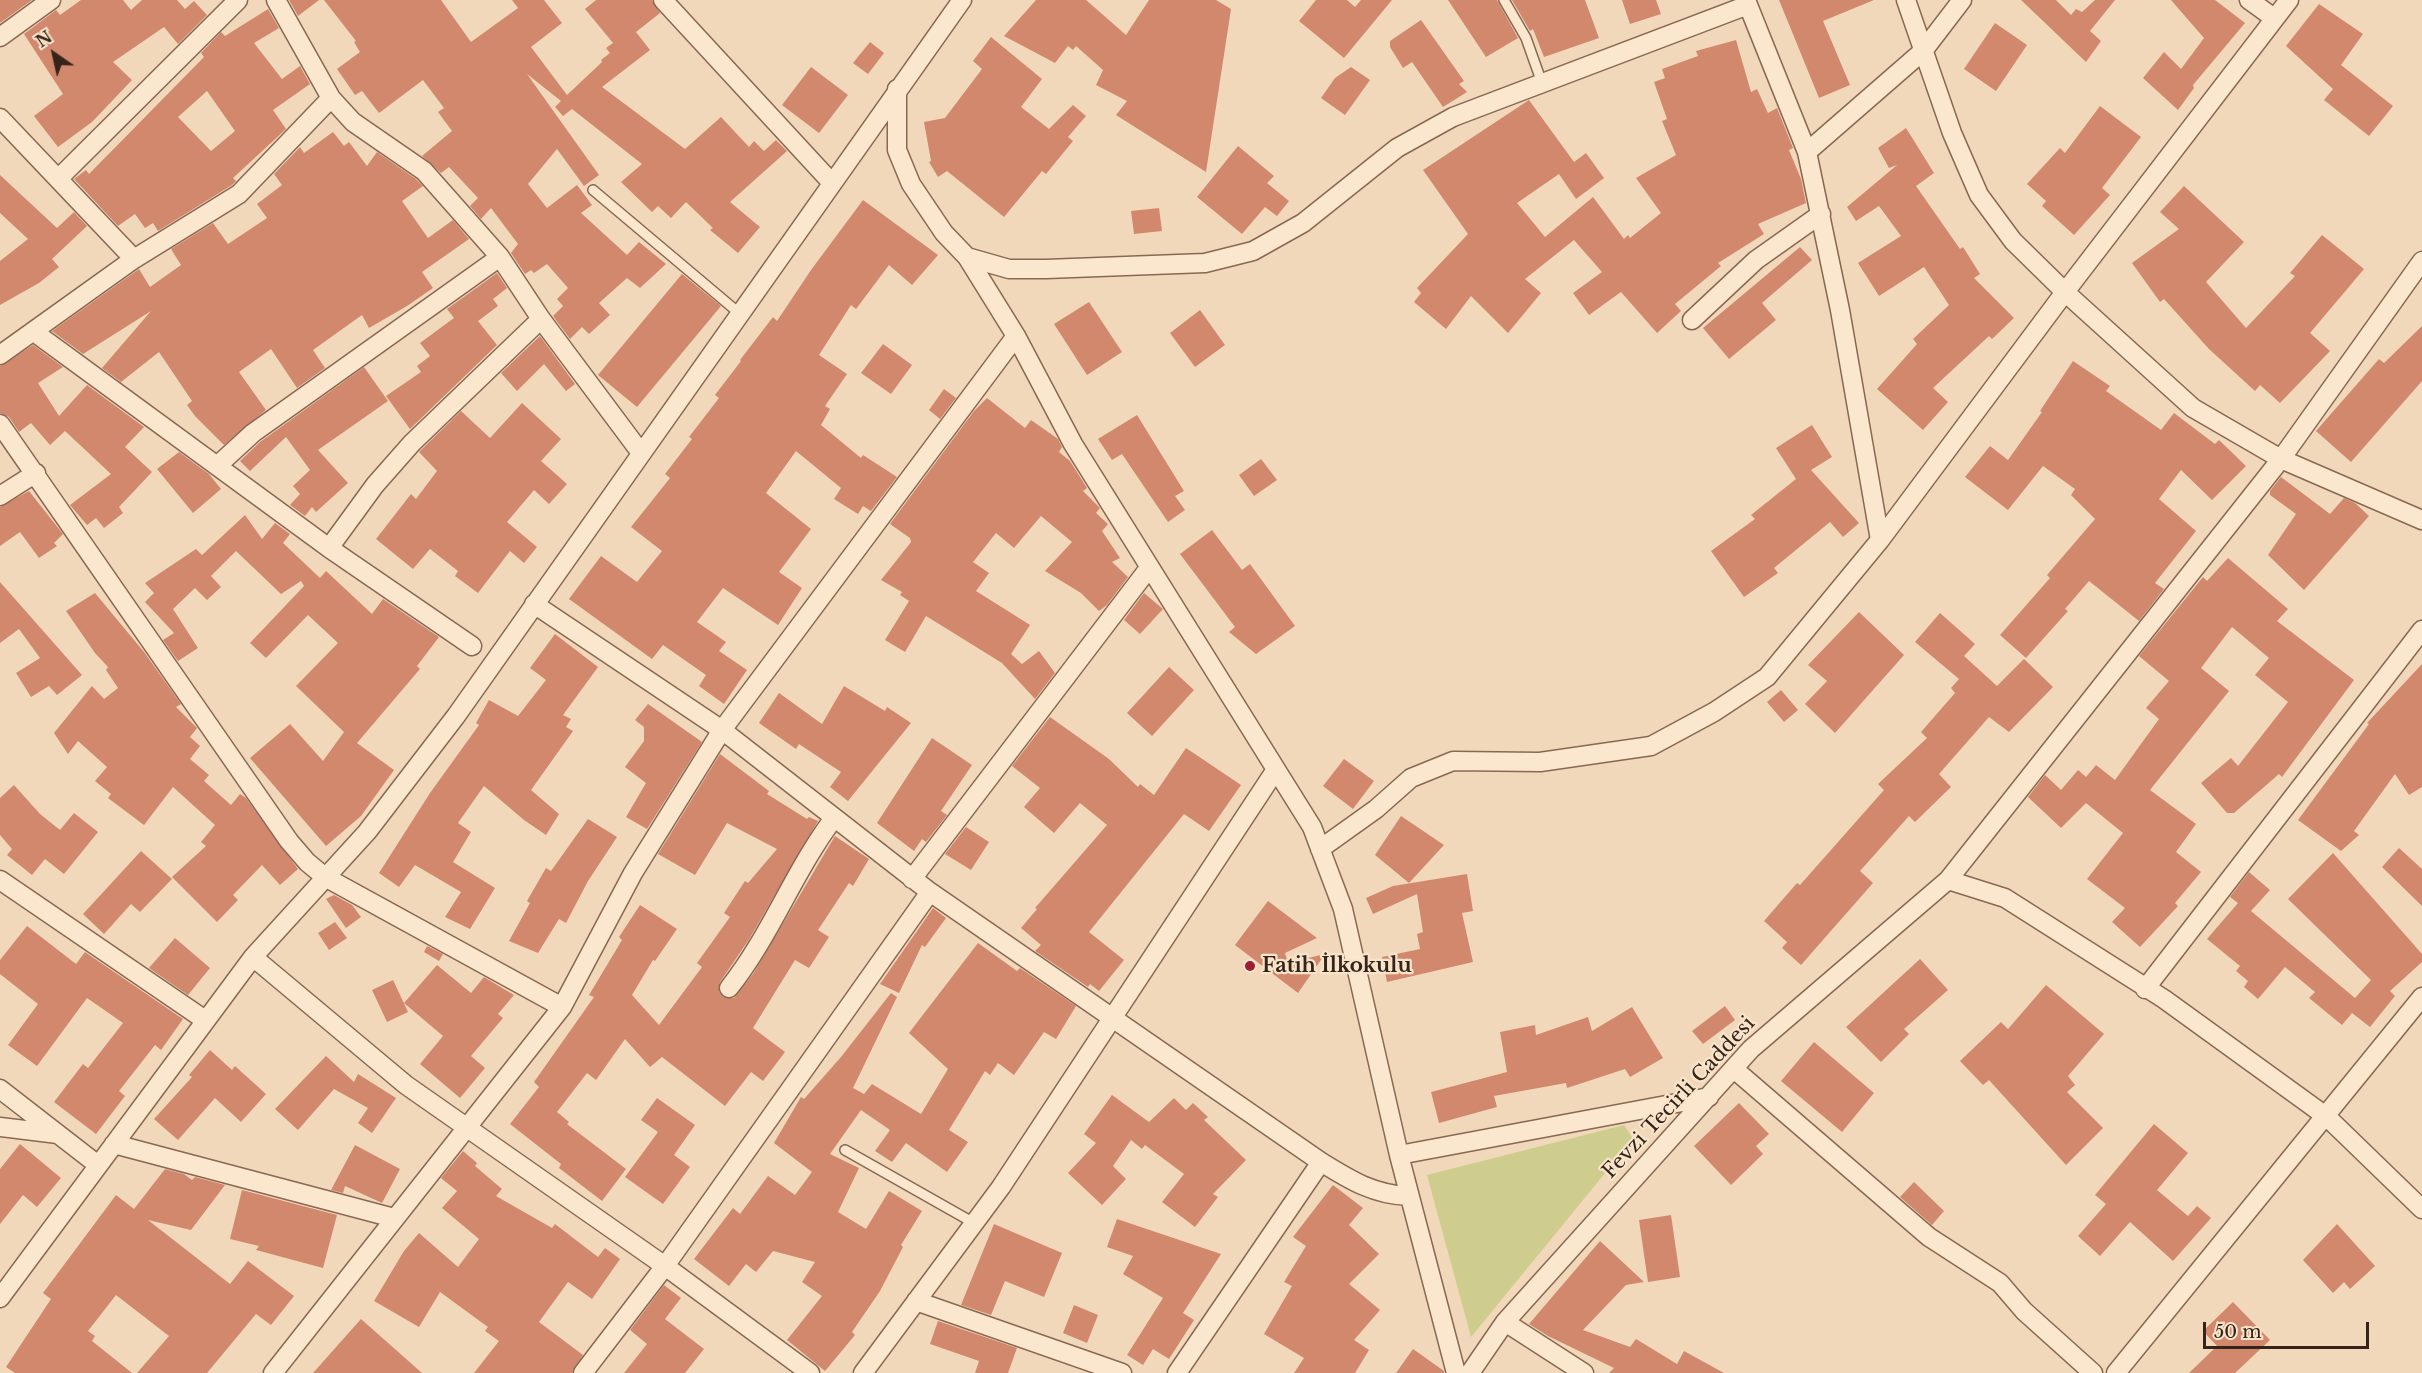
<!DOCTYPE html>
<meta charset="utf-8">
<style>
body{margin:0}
#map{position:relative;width:2422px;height:1373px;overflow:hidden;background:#f1d8ba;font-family:"Libre Baskerville",serif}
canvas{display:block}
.north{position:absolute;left:24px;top:24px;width:60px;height:60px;-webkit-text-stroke:4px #f8e4ca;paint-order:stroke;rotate:326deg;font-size:16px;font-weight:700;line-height:24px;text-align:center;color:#362319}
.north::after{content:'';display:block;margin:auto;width:21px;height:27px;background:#362319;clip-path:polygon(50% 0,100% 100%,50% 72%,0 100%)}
.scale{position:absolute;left:2203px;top:1322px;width:166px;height:27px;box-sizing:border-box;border:3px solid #362319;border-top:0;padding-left:8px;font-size:18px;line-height:21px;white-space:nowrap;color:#362319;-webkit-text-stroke:4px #f8e4ca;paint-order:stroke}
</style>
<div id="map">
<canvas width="2422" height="1373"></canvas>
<div class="north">N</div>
<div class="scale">50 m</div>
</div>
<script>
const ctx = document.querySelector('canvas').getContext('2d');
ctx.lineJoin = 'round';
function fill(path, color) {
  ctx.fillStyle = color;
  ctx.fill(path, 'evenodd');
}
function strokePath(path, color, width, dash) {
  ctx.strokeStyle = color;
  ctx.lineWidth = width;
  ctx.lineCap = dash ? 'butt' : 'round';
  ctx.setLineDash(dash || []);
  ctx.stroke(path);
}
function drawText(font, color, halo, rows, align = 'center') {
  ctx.font = font + ' "Libre Baskerville",serif';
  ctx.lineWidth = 4.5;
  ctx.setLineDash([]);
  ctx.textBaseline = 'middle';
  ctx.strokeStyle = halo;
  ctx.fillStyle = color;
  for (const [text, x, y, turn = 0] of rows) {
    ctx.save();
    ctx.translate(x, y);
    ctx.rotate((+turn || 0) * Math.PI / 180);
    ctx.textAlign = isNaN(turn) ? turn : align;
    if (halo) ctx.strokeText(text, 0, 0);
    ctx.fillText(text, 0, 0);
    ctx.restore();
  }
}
const green = new Path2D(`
 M1624 1125 1633 1139 1471 1337 1427 1175Z`);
const building = new Path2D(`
 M0 0H32L0 23Z
 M81 0H123L131 10 142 0H177L185 9 194 1 207 15 178 44 164 27 113 62 132 80 92 122 58 147 34 116 63 94 24 34 56 10 60 15Z
 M289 0H319L298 16Z
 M324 0H441L471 42 518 8 512 0H544L562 23 531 47 567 95 602 62 601 60 610 53 606 48 613 43 585 9 596 0H652L660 13 636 32 650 50 602 87 685 149 721 117 749 147 754 141 764 151 776 140 787 151 730 202 760 227 738 253 710 230 713 228 686 202 671 218 658 206 652 212 621 182 642 164 572 109 563 116 555 107 561 101 527 74 599 175 584 186 557 149 528 184 547 208 577 185 592 205 581 213 627 255 639 242 666 264 640 288 627 278 599 303 610 315 589 334 582 327 570 339 553 316 563 306 557 299 568 288 547 264 534 273 531 270 525 274 511 253 518 244 491 208 481 219 470 206 478 198 449 167 441 173 422 156 452 131 438 112 444 108 423 80 379 113 362 91 355 95 337 69 360 52 354 42 356 41Z
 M1036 0H1086L1126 35 1149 0H1216L1231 9 1206 172 1116 115 1127 101 1096 85 1103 70 1076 46 1073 50 1068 46 1055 63 1004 36Z
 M1316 0H1347L1355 7 1361 0H1392L1344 58 1299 21Z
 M1448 0H1497L1518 38 1486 57Z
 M1512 0H1585L1599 38 1544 57 1533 29 1530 31Z
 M1622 0H1656L1661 14 1630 24Z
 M1779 0H1874L1823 21 1850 85 1819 98Z
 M2021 0H2056L2071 15 2076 9 2082 12 2095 0H2115L2090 31 2101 41 2086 62Z
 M2171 0H2215L2245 23 2193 85 2194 88 2178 110 2143 78 2164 52 2181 69 2204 38Z
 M2319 4 2363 34 2341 65 2393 106 2369 136 2324 100 2333 89 2286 46Z
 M268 9 279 28 254 43 282 79 300 66 310 84 273 110 286 129 233 178 236 181 232 185 158 231 153 223 145 228 135 214 118 226 74 179 86 170 89 174 204 57 201 53 221 32 225 36ZM207 91 235 131 211 151 178 117Z
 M1421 20 1464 81 1459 84 1467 92 1443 107 1412 62 1403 68 1390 47V41Z
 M1995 23 2027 45 1996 91 1964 69Z
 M991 37 1042 79 1021 107 1049 129 1073 105 1086 116 1068 137 1073 141 1046 174 1042 171 1004 217 947 171 938 177 929 162 931 161 924 122 945 118 982 69 973 61Z
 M1736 40 1751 92 1757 89 1768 113 1777 108 1793 148 1789 150 1801 179 1806 203 1758 224 1764 234 1718 263 1721 266 1675 304 1681 311 1657 333 1621 292 1589 315 1573 293 1602 272 1574 240 1525 279 1541 293 1508 333 1471 296 1446 329 1414 302 1421 293 1417 288 1468 234 1423 170 1529 100 1574 162 1586 153 1604 178 1576 199 1559 174 1517 203 1545 237 1593 197 1624 239 1628 235 1630 238 1661 213 1636 178 1676 155 1662 121 1667 119 1654 82 1665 78 1662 69 1698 56 1696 51Z
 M870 42 884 53 868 74 853 63Z
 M811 67 848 95 819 133 782 105Z
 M1351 67 1370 80 1345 115 1321 98 1335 78Z
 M2100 106 2141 137 2102 188 2110 195 2074 235 2042 206 2046 201 2027 184 2060 148 2065 153Z
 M1906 128 1934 173 1916 186 1960 249 1963 247 1980 274 1974 278 2014 318 1992 339 1989 336 1933 388 1948 402 1923 430 1877 389 1917 344 1913 339 1949 305 1924 267 1879 296 1858 263 1901 236 1879 206 1856 221 1847 207 1897 165 1889 168 1878 148Z
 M333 132 344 146 349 142 367 166 377 152 416 179 423 186 402 201 428 238 453 220 469 239 422 272 433 288 407 306 369 328 362 315 313 350 325 368 297 388 271 349 239 372 266 410 224 445 195 416 187 405 192 401 159 352 121 382 102 368 151 311 83 354 52 331 139 269 150 287 181 265 171 249 213 223 228 244 267 218 257 204 282 185 274 174 300 147 304 153Z
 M1238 146 1274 176 1267 183 1289 201 1277 216 1265 207 1242 234 1197 197Z
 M0 175 57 228 74 212 87 226 52 259 59 267 39 283 0 305V261L28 239 0 213Z
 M2184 186 2244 242 2206 282 2246 328 2295 276 2290 273 2322 235 2364 269 2310 333 2330 351 2280 403 2260 385 2255 391 2209 349 2164 299 2160 302 2132 263 2179 229 2160 212Z
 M863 200 938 255 912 285 889 265 856 309 851 305 819 355 847 374 825 406 830 409 821 425 861 458 863 455 897 477 871 511 863 506 858 514 834 499 841 488 796 451 766 493 811 529 779 572 802 588 778 625 723 588 697 622 726 642 719 651 747 670 724 704 699 686 706 675 663 645 652 659 569 599 601 556 637 582 662 551 631 527 670 478 665 474 692 439 689 437 719 398 715 395 741 361 740 360 773 317 777 321 811 270Z
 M1159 208 1162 231 1134 234 1131 211Z
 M1800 247 1812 260 1762 303 1776 320 1729 359 1703 328Z
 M497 273 507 288 493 299 498 306 478 321 497 345 410 429 386 396 421 372 417 366 430 356 420 343 454 318 447 309Z
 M682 274 721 306 637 407 598 375Z
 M1089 302 1122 352 1087 375 1054 324Z
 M1200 310 1225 345 1195 367 1170 333Z
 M2422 326V381L2351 462 2316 431 2379 359 2384 363Z
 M540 336 575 384 566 391 544 364 517 391 501 373Z
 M883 344 912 365 891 394 861 373Z
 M33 345 63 367 38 383 59 416 87 385 144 427 125 447 152 472 119 507 123 513 104 528 96 518 87 525 70 505 111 474 65 431 50 445 31 423 19 432 9 417 0 413V366Z
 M2073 361 2110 386 2106 391 2161 430 2174 413 2215 444 2219 440 2246 466 2212 500 2181 470 2159 499 2196 531 2155 583 2164 589 2139 621 2089 581 2065 609 2068 611 2026 658 2000 635 2050 578 2047 575 2095 519 2071 495 2075 489 2043 466 2008 510 1965 477 1990 446 2008 460 2042 412 2040 411Z
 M364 367 388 401 318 450 348 483 316 512 312 507 305 516 290 505 300 494 293 486 310 470 286 437 250 471 240 461 260 442Z
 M944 389 956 398 940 419 929 410Z
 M987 398 1025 428 1031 420 1058 439 1062 447 1059 452 1070 461 1087 488 1083 491 1100 508 1096 513 1108 524 1102 531 1120 558 1112 562 1128 577 1107 605 1099 611 1081 593 1045 571 1072 542 1041 516 1014 548 996 533 973 562 989 573 976 591 1030 625 1011 654 1022 664 1039 651 1055 673 1035 699 1002 663 926 616 905 652 885 640 909 601 900 595 902 592 881 580 911 542 910 538 890 524 974 411Z
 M522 403 561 439 541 461 567 484 549 504 534 490 507 522 537 547 524 563 510 551 478 593 455 576 458 571 430 549 413 569 376 539 411 494 416 499 437 471 419 452 461 411 490 438Z
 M1137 415 1184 491 1175 496 1185 510 1168 522 1122 454 1112 460 1098 439Z
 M1812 425 1832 457 1811 470 1859 523 1843 537 1830 522 1774 568 1778 573 1744 597 1711 551 1755 519 1751 515 1796 479 1776 448Z
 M179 452 209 474 221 489 193 513 157 469Z
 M1261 459 1277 480 1254 496 1239 475Z
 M2281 477 2330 514 2344 498 2355 503 2369 516 2304 590 2268 555 2296 514 2270 495V491Z
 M29 491 63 534 54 543 57 546 39 558 20 532 0 546V507Z
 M245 515 262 539 275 523 290 534 283 543 320 578 326 571 372 614 383 599 439 637 417 666 420 669 357 743 394 770 361 816 326 846 250 758 290 724 323 761 344 732 296 686 338 643 308 615 266 658 250 643 304 586 301 581 281 594 236 551 211 576 221 587 207 600 195 588 173 609 198 648 178 661 163 640 174 633 145 602 154 593 145 583 196 549 202 555Z
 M1212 530 1242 570 1250 564 1295 626 1256 654 1229 632 1235 627 1180 554Z
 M2228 558 2288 609 2277 621 2354 680 2282 777 2279 774 2234 813H2227L2201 783 2231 758 2238 766 2288 702 2255 675 2269 658 2232 627 2201 668 2229 691 2150 790 2196 824 2176 852 2201 872 2175 903 2178 906 2140 947 2112 922 2125 908 2087 879 2123 833 2086 803 2061 828 2028 797 2045 775 2061 790 2078 770 2086 777 2096 765 2115 780 2159 719 2146 708 2169 681 2139 656 2203 577 2207 581Z
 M0 582 82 675 57 695 49 686 31 697 16 673 40 658 19 629 0 643Z
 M95 593 144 652 181 704 176 707 197 728 190 737 200 746 190 759 209 775 204 781 231 805 240 794 246 798 298 869 280 885 262 865 233 895 238 900 217 922 172 877 206 846 201 842 215 825 173 787 144 825 108 798 111 794 95 781 107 767 78 741 68 754 54 733 92 686 104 699 118 688 106 670 108 667 95 653 66 611Z
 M1144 593 1163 609 1140 634 1124 620Z
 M1859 612 1904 655 1835 733 1805 704 1827 681 1808 665Z
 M1940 613 1975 644 1964 656 1997 686 2024 659 2053 687 2009 732 1989 717 1939 774 1951 787 1915 822 1909 816 1860 871 1873 883 1801 965 1782 948 1787 942 1764 921 1797 883 1800 885 1884 790 1878 784 1927 738 1921 732 1955 693 1951 688 1959 679 1915 642Z
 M555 634 598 667 563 715 571 719 566 727 573 731 531 790 559 814 546 835 524 820 484 786 458 823 471 832 453 862 495 888 470 929 445 917 461 892 415 865 399 887 379 873 430 793 479 725 476 723 489 700 518 716 546 680 530 668Z
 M2422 664V787L2409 795 2395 774 2354 831 2359 835 2341 851 2298 820 2369 724 2367 723Z
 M1169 667 1194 690 1152 736 1127 713Z
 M844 686 885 711 887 707 911 723 848 801 830 787 841 772 799 744 796 749 759 723 779 693 822 724Z
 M1781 690 1798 710 1784 722 1767 702Z
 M648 704 702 742 647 829 626 817 646 783 625 767 644 741V727L635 720Z
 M1050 717 1109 759 1138 787 1140 784 1154 795 1186 748 1241 785 1209 831 1184 814 1089 932 1124 960 1099 991 1090 984 1088 987 1035 951 1041 945 1021 928 1037 909 1035 908 1107 825 1080 803 1054 833 1024 807 1040 788 1012 766Z
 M932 738 972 765 941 811 947 815 926 842 922 839 914 851 877 823Z
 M720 754 769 791 767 794 807 819 809 817 818 821 748 941 720 982 719 992 723 997 734 998 753 974 835 836 869 859 853 886 849 883 818 930 829 937 809 968 795 960 753 1028 785 1052 763 1081 751 1072 725 1106 662 1057 650 1067 625 1039 596 1080 587 1073 557 1112 569 1122 567 1124 626 1169 602 1201 559 1168 561 1164 510 1124 539 1087 534 1082 594 997 589 995 622 940 619 937 640 905 677 929 655 961 653 960 632 995 659 1025 702 967 697 963 730 917 724 913 745 881 748 883 777 849 727 823 695 875 658 854Z
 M1344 759 1374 781 1353 809 1323 786Z
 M14 785 40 814 60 830 74 813 98 832 64 874 45 859 32 875 7 855 12 849 0 835V798Z
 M1401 816 1444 845 1409 883 1375 855Z
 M588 819 617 837 588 881 566 923 559 919 538 953 509 941 530 903 527 901 546 868 551 871Z
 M966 827 989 842 971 870 945 854Z
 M2399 848 2422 869V906L2382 867Z
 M141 851 172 879 140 912 131 904 104 934 83 914Z
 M2333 853 2422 954V962L2390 991 2395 996 2370 1027 2352 1013 2342 1025 2309 998 2315 992 2285 967 2258 999 2244 987 2248 981 2236 971 2240 966 2207 939 2238 903 2230 897 2249 872 2270 890 2251 911 2355 998 2371 980 2288 899Z
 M1467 874 1473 911 1462 913 1473 962 1387 982 1382 957 1420 949 1417 934 1423 932 1417 894 1373 914 1366 898 1393 886Z
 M334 895 352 905 361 917 346 928 326 899Z
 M1268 901 1317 938 1285 953 1288 963 1325 954 1298 993 1235 945Z
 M933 908 946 918 925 947 922 945 899 993 880 984Z
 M335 922 347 938 329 950 318 933Z
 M27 926 76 964 85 952 183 1019 161 1050 155 1045 119 1091 125 1096 96 1134 54 1102 83 1064 88 1068 123 1023 87 998 37 1066 8 1045 38 1004 0 974V960Z
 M175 938 210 968 188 995 149 968Z
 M978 943 1017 971 1020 968 1076 1006 1056 1039 1044 1032 1014 1075 998 1063 990 1075 985 1071 949 1130 968 1142 947 1172 906 1143 892 1162 875 1151 890 1130 861 1110 830 1154 859 1168 838 1212 866 1229 889 1191 922 1211 901 1245 903 1247 880 1291 852 1332 855 1335 825 1371 787 1340 822 1296 802 1282 815 1262 773 1251 756 1272 746 1264 729 1286 694 1259 733 1208 740 1214 768 1176 795 1195 812 1172 774 1143 801 1097 804 1099 841 1057 891 993 897 997 853 1088 864 1094 872 1084 921 1114 948 1069 909 1033Z
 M427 946 443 954 439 961 424 952Z
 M1920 959 1948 990 1904 1029 1909 1034 1881 1062 1846 1027Z
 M437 965 471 993 484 977 514 995 498 1014 503 1018 471 1056 485 1068 460 1098 420 1064 443 1036 404 1003Z
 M393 980 408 1012 387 1022 372 990Z
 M2046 985 2104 1034 2068 1076 2075 1085 2067 1092 2103 1128 2066 1165 1989 1080 1983 1085 1960 1061 2001 1022 2008 1029Z
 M1725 1006 1735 1020 1703 1044 1692 1031Z
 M1632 1007 1663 1058 1630 1077 1625 1069 1567 1088 1566 1083 1494 1096 1497 1107 1439 1123 1431 1092 1507 1072 1500 1032 1535 1025 1536 1035 1588 1017 1592 1031Z
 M1814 1042 1874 1093 1842 1132 1781 1081Z
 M210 1050 232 1070 235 1066 266 1094 241 1122 215 1098 178 1140 154 1119 192 1077 189 1075Z
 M326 1056 354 1082 358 1074 396 1098 372 1133 358 1123 368 1108 334 1089 298 1130 275 1109Z
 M1112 1095 1149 1122 1174 1098 1186 1110 1193 1103 1208 1117 1204 1120 1246 1160 1213 1194 1218 1197 1195 1227 1162 1202 1184 1174 1145 1145 1142 1149 1131 1140 1113 1166 1126 1179 1102 1205 1068 1173 1096 1143 1084 1134Z
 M657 1098 695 1125 674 1155 690 1167 663 1204 625 1177 658 1132 641 1120Z
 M1739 1103 1769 1134 1756 1146 1763 1154 1731 1185 1694 1146Z
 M2154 1124 2188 1153 2157 1190 2188 1216 2197 1206 2211 1218 2173 1261 2130 1222 2100 1256 2078 1236 2106 1204 2095 1195Z
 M20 1144 61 1178 37 1207 23 1195 0 1224V1169Z
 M355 1145 400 1169 382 1203 345 1186 343 1193 331 1190Z
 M463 1151 477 1163 475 1166 502 1189 496 1196 552 1228 555 1224 598 1257 605 1248 620 1259 592 1299 568 1282 539 1322 583 1355 572 1373H474L499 1341 485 1331 488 1327 440 1292 419 1327 374 1301 404 1251 419 1233 458 1267 479 1239 442 1208 457 1191 441 1178Z
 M165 1169 184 1174 192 1180 195 1177 225 1185 191 1230 148 1220 230 1284 248 1261 294 1296 271 1325 256 1314 207 1373H137L169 1336 116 1295 88 1331 95 1336 92 1341 132 1373H15L6 1367 51 1299 43 1293 116 1195 134 1209Z
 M1914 1182 1944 1211 1932 1225 1900 1197Z
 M1333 1185 1363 1208 1349 1225 1379 1254 1349 1284 1380 1310 1354 1340 1369 1350 1355 1373H1294L1304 1358 1264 1334 1292 1286 1284 1282 1306 1246 1293 1237Z
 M242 1190 337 1215 323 1268 256 1250 259 1246 230 1239Z
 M1671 1215 1680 1277 1648 1282 1639 1220Z
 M1117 1219 1221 1254 1183 1313 1194 1320 1169 1359 1153 1349 1143 1365 1127 1355 1163 1298 1123 1274 1133 1256 1107 1247Z
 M994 1224 1062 1253 1044 1297 1005 1281 991 1315 961 1305Z
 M2337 1224 2375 1266 2350 1289 2344 1282 2333 1293 2303 1260Z
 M1600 1241 1644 1282 1626 1285 1583 1330 1630 1347 1636 1339 1677 1364 1684 1351 1724 1373H1609L1614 1368 1548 1336 1529 1324Z
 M664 1285 681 1298 665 1319 704 1349 685 1373H624L647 1344 630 1330Z
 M2233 1302 2270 1340 2235 1373H2189L2217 1346 2203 1331Z
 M1074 1305 1098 1315 1087 1343 1063 1333Z
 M361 1319 422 1373H313Z
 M938 1321 1017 1348 1008 1373H975L979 1361 930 1344Z
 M1413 1349 1444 1371V1373H1396Z`);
const service = new Path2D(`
 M1504 0 1526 38 1542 83
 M593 190 739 313
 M845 1150 974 1223`);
const minor = new Path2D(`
 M276 0 331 98 353 122 424 171 500 257 541 319 641 453
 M663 0 831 182
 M1746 0 1807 152 1840 310 1880 540
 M1906 0 1952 133 1979 195 2013 241 2065 292 2193 408 2281 459 2422 520
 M2249 0 2274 18
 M0 37 51 0
 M897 89V150L911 184 944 233 967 257 1016 336 1073 444 1312 827 1343 909 1399 1155 1456 1373
 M0 118 134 259
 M1807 152 1923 51 1962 0
 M58 179 238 0
 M967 257 1009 269H1046L1205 263 1253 251 1303 223 1397 148 1453 117 1748 5
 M1692 320 1756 260 1821 214
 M34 332 329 548 472 646
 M0 355 134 259 239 194 331 98
 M0 424 289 841 307 862 325 877 562 1007
 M217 466 253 433 500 257
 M0 496 36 473
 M329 548 375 485 412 443 541 319
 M534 604 722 730 930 892 1321 1162C1350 1180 1374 1195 1409 1196
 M1320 849 1376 809 1411 778 1453 761 1540 762 1651 746 1714 712 1767 677 1880 540 2065 292 2289 0
 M912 879 1149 568
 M0 880 205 1020
 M1948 880 2005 898 2164 999 2327 1117 2422 1209
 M253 957 406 1085 665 1266 810 1373
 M729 988C771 935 794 871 834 818
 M2145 989 2422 630
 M1734 1069 1929 1237 2000 1283 2024 1311 2093 1373
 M0 1089 98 1165
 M0 1127 58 1134
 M114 1144 394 1218
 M1399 1155 1709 1097
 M0 1298 253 957 367 832 456 716 962 0
 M916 1301 1122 1373
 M1505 1322 1584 1373
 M273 1373 562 1007 633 873 722 730 1016 336
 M583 1373 665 1266 930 892
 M863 1373 1001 1187 1275 771
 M1177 1373 1321 1162
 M1470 1373 1505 1322 1751 1049 1948 880 2281 459 2422 261
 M2116 1373 2422 997`);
const markers = [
 [1250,966,6,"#9c1f32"]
];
const poiNames = [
 ["Fatih İlkokulu",1262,966]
];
const streetNames = [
 ["Fevzi Tecirli Caddesi",1679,1098,-47]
];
fill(green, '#cfcd8e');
fill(building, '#d2886c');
strokePath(service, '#896853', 12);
strokePath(minor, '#896853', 21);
strokePath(service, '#fbe7cd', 9);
strokePath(minor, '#fbe7cd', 18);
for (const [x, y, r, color] of markers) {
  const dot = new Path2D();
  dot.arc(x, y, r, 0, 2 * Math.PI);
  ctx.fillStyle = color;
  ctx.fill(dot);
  strokePath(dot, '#f8e4ca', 2);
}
drawText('bold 20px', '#362319', '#f8e4ca', poiNames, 'left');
drawText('20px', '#362319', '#f8e4ca', streetNames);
</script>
